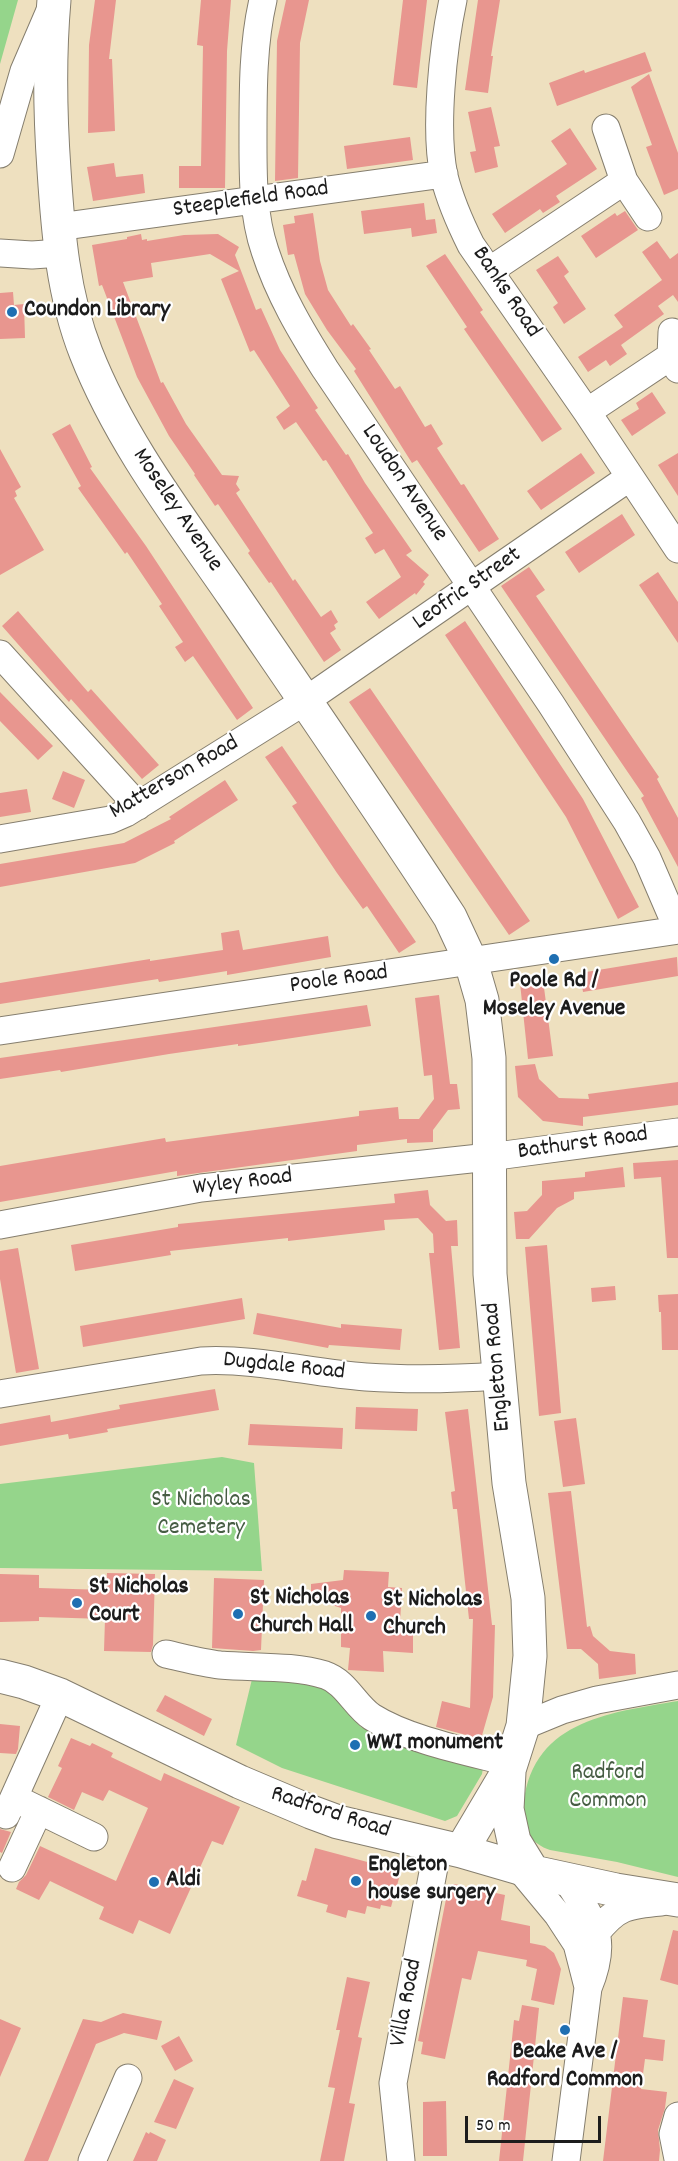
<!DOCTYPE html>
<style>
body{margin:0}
#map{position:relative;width:678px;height:2161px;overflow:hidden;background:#eee0bf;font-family:Dekko,sans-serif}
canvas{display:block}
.scale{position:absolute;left:465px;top:2116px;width:136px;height:27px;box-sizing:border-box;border:3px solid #1c1c1c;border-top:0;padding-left:8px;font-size:18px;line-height:21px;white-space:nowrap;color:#1c1c1c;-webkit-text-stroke:4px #fff;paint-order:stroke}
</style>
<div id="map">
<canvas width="678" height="2161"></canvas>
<div class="scale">50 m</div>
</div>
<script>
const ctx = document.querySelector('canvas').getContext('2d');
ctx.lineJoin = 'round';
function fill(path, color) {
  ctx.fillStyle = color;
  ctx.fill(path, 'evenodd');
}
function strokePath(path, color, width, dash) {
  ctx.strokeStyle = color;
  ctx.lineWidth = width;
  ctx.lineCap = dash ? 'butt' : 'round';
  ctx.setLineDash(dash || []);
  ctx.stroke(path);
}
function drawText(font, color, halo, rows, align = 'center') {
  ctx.font = font + ' Dekko,sans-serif';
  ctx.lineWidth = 4.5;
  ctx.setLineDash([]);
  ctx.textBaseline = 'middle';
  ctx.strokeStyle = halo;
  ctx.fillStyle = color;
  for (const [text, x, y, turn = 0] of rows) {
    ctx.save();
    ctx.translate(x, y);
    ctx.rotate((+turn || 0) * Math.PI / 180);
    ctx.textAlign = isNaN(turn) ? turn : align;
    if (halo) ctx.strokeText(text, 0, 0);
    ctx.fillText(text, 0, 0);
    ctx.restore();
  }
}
const green = new Path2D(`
 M0 0H18L0 64Z
 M222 1457 254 1463 262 1571 0 1568V1484Z
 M253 1675 326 1688 361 1727 473 1763 483 1768 482 1774 457 1816 445 1821 282 1768 236 1745Z
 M678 1701V1877L617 1862 550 1850C532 1844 522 1830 523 1812 528 1721 607 1713 678 1701Z`);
const building = new Path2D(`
 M95 0H116L109 59H112L115 131 88 133 89 45Z
 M201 0H231L227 51 225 188H179V166H201L203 46 197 45Z
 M286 0H309L300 43 298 178 275 181 277 41Z
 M403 0H427L417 88 393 85Z
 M478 0H500L491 56H493L488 93 465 90Z
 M645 52 652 71 557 106 549 83 584 70 585 73Z
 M649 74 678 153V189L664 195 646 147 652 145 631 87Z
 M491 107 500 146 494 147 498 167 475 173 470 152 476 151 468 112Z
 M570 128 597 169 556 196 560 202 543 213 540 209 505 233 492 214 567 164 551 141Z
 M410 137 413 160 347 169 344 146Z
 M114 163 116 177 143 174 145 193 93 201 87 167Z
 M424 203 426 220 435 219 437 233 412 237 411 228 364 234 361 211Z
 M625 211 638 230 596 258 581 236 615 213 617 216Z
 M313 213 320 261 328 290 351 326 353 324 371 349 369 350 395 389 400 386 425 427 431 424 443 444 437 448 461 485 464 484 499 539 479 552 417 460 412 463 354 371 356 369 327 330 305 294 294 254 288 255 283 225 295 223 294 216Z
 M141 234 142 240 147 239V241L184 235 218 234 239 247 235 255 256 310 261 308 280 350 318 408 315 410 346 455 348 454 365 483 412 551 406 555 429 575 423 582 425 584 416 595 415 593 379 619 366 602 401 577 384 549 375 554 365 538 373 533 326 460 323 461 296 422 284 430 276 417 290 406 254 350 250 352 221 279 239 271 210 254 151 263 153 277 123 282 161 383 163 382 186 424 222 475 239 476 236 484 240 490 236 493 293 581 295 579 321 617 331 610 338 622 334 625 336 629 330 633 341 650 324 662 271 582 269 583 248 553 250 551 218 504 215 506 194 475 195 474 169 436 137 377 102 285 99 286 92 245 127 239V237Z
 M657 241 670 259 678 253V302L673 295 658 306 664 314 621 345 627 354 610 366 606 360 588 372 578 357 623 327 614 315 662 280 642 252Z
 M445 254 483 310 480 312 562 429 542 442 464 329 467 327 426 266Z
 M558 256 569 272 564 276 586 309 564 324 553 307 558 303 536 270Z
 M13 292 14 305 24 304 25 338 0 339V293Z
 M652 392 666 413 632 436 621 420 639 409 636 403Z
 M70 424 92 467 90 468 146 546 253 708 237 720 193 656 185 662 175 647 183 642 159 606 162 604 127 552 125 554 78 488 81 486 52 434Z
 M0 449 21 487 15 491 17 496 14 498 44 550 0 575Z
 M581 453 595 473 541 510 527 491Z
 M678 453V496L658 465Z
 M622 514 635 535 579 573 565 552Z
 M529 567 545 590 536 596 659 777 657 779 678 818V867L641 798 644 796 501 586Z
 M658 572 678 602V643L639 585Z
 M18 611 88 692 91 689 159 765 142 779 71 699 69 702 2 626Z
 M465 621 583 799 639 907 618 919 566 817 445 635Z
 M370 688 530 921 509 935 349 702Z
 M0 692 53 746 38 760 0 721Z
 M282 746 416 942 399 953 367 906 363 909 337 873 292 806 297 803 265 757Z
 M63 771 85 780 74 808 52 799Z
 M225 780 238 800 174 841 175 843 135 863 0 887V864L124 843 171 819 169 817Z
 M27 789 31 812 0 817V793Z
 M239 930 243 950 328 936 331 957 227 975V971L159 982 158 979 0 1004V983L150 959V961L223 950 221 933Z
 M677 957 678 976 583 992 580 973Z
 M543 980 553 1056 528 1059 520 983Z
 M439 995 450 1084H457L460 1109 448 1110 433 1130V1142L407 1143V1139L357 1145V1151L177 1176V1171L0 1202V1166L165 1138 166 1142 359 1116V1111L398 1107 399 1119H419L434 1099 432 1075 424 1076 415 998Z
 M367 1005 371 1026 266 1042 238 1046V1044L169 1054 61 1072 60 1070 0 1079V1058Z
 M535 1064 539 1079 559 1098 589 1099 588 1094 678 1082V1105L583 1117V1126L543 1121 518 1097 515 1066Z
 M678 1160V1258H667L661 1177 634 1179 633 1163Z
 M623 1167 625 1187 574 1192V1199L557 1208 529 1239H516L514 1212 527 1211 542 1195V1181L585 1177V1172Z
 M428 1190 430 1205 446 1221 457 1220 458 1246H451L460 1348 439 1350 429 1253H434L433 1234 418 1218 384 1220 385 1230 288 1241V1238L170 1251 171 1255 75 1271 71 1245 178 1227V1224L395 1203 394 1194Z
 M547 1245 561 1413 539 1416 525 1247Z
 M18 1248 39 1369 16 1373 0 1279V1251Z
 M615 1286 616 1300 592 1302 591 1288Z
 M678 1294V1350H662L661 1312H659L658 1295Z
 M242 1298 245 1319 83 1347 80 1326Z
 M257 1313 341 1328V1324L402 1329 400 1350 329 1345 328 1348 253 1334Z
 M215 1389 219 1410 107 1429 108 1432 69 1439 68 1434 0 1446V1424L50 1415 51 1422 120 1409 119 1405Z
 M356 1407 418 1409 417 1431 355 1429Z
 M468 1409 492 1625H495L493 1697 481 1739 436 1727 442 1701 470 1708 473 1619H469L457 1509H453L451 1492 455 1491 445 1412Z
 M576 1418 585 1484 563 1487 554 1421Z
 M250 1424 343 1428 342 1449 248 1445Z
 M571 1491 587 1627 590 1626 593 1636 610 1651 635 1654 636 1674 599 1679 598 1664 581 1649H567L548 1493Z
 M344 1570 389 1572 388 1587 402 1588 400 1623 413 1625V1653L383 1651 384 1672 348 1670 350 1648 341 1647V1608L311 1598V1584L343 1580Z
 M107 1573 155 1574 153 1645 151 1652 104 1651 105 1619 39 1617V1621L0 1622V1574L39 1575V1588L106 1590Z
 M214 1578 264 1580 261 1650 253 1651 212 1648Z
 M165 1695 212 1719 204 1736 156 1711Z
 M0 1724 20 1726 18 1749 16 1754 0 1753Z
 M71 1738 90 1746 92 1743 113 1753 111 1757 161 1781 164 1773 240 1807 223 1845 212 1841 170 1934 139 1920 133 1934 99 1919 104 1907 50 1881 39 1900 16 1889 19 1882 26 1875 40 1846 116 1881 148 1808 109 1790 103 1801 82 1792 74 1810 48 1797 62 1768 58 1766Z
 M0 1829 11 1832 2 1853 0 1852Z
 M315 1848 401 1871 391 1907 381 1905 380 1909 367 1906 365 1914 348 1910 346 1918 326 1912 328 1905 297 1896 302 1880 306 1881Z
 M454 1884 505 1895 501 1920 530 1926V1943L545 1946 554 1953 561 1969 554 2005 531 2000 537 1969 526 1966 527 1960 478 1951 471 1980 462 1978 445 2059 421 2054 423 2042 418 2041 448 1889Z
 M673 1930 678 1931V1985L660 1980Z
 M347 1977 370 1982 358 2037 362 2038 349 2103 355 2104 344 2161H320L335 2088 328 2087 340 2030H336Z
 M623 1997 648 2000 643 2037 665 2040 663 2061 645 2059 641 2089 667 2092 665 2108 658 2130 660 2150 659 2161H603Z
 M522 2005 539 2008 523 2161H499L514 2020 519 2021Z
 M123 2013 162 2021 157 2040 124 2033 96 2044 48 2161H24L83 2019 101 2022Z
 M0 2019 21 2028 0 2077Z
 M179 2036 193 2061 175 2071 161 2046Z
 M174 2079 194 2088 176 2129 154 2122Z
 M446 2101 447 2156H423V2102Z
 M146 2132 149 2134 150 2132 166 2140 157 2161H133Z`);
const minor = new Path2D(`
 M263 0C253 43 253 89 253 133 253 172 252 213 265 251 279 294 301 331 325 369L551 704 627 822 647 858 678 930
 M453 0C443 47 434 129 444 176 450 200 460 223 471 245L587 412 678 549
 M606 128 624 181 648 217
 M0 154 24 71 49 13
 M58 227 444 174
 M0 253 32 255 61 253
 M489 271 624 181
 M672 332 671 356 678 369
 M587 412 671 356
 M0 654 138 806
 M0 839 110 820 126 813 305 701 630 477
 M0 1031 678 930
 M0 1225 201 1188 489 1157 678 1132
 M0 1394 201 1361C257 1358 310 1373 366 1377 410 1380 455 1379 499 1376
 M166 1654C184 1658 202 1663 220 1665 254 1668 292 1665 325 1675 346 1682 355 1706 372 1717 408 1740 470 1752 512 1763
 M523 1726 562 1710 597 1700 678 1685
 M14 1798 94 1837
 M6 1815 60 1695
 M12 1868 39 1810
 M519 1868 558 1915 577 1944 588 1987
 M596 1933C617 1906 628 1905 661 1902
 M678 2116 673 2134 678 2159
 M92 2161 128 2078
 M401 2161 393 2083 438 1846
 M566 2161 588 1988C609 1937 594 1923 567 1880`);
const major = new Path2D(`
 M54 0C49 57 50 113 54 170 58 232 63 295 86 353 121 442 180 518 233 595 306 702 380 809 450 917L471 962 482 1000 489 1058 490 1274 509 1483 528 1598 530 1656 523 1726 509 1770 461 1851
 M0 1676 24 1682 60 1695 240 1782 311 1812 338 1822 461 1851 533 1872 616 1890 678 1900
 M509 1772 507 1809 514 1841 533 1872`);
const markers = [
 [12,312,6,"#1f6fb2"],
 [554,959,6,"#1f6fb2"],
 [77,1603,6,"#1f6fb2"],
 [238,1614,6,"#1f6fb2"],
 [371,1616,6,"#1f6fb2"],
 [355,1745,6,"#1f6fb2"],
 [356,1881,6,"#1f6fb2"],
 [154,1882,6,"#1f6fb2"],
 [565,2030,6,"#1f6fb2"]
];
const streetNames = [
 ["Steeplefield Road",251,201,-8],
 ["Banks Road",505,293,56],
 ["Loudon Avenue",403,484,56],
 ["Moseley Avenue",176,511,56],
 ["Leofric Street",468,590,-35],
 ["Matterson Road",175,779,-30],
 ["Poole Road",339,981,-8],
 ["Bathurst Road",583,1145,-8],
 ["Wyley Road",243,1184,-7],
 ["Engleton Road",499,1367,-95],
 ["Dugdale Road",284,1368,6],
 ["Radford Road",330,1814,18],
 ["Villa Road",408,2003,-79]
];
const poiNames = [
 ["Coundon Library",24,312],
 ["Poole Rd /",554,983,"center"],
 ["Moseley Avenue",554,1011,"center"],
 ["St Nicholas",89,1589],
 ["Court",89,1617],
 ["St Nicholas",250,1600],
 ["Church Hall",250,1628],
 ["St Nicholas",383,1602],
 ["Church",383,1630],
 ["WWI monument",367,1745],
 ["Engleton",368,1867],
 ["house surgery",368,1895],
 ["Aldi",166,1882],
 ["Beake Ave /",565,2054,"center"],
 ["Radford Common",565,2082,"center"]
];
const parkNames = [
 ["St Nicholas",201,1502],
 ["Cemetery",201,1530],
 ["Radford",608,1775],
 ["Common",608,1803]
];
fill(green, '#95d58b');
fill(building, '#e8968f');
strokePath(minor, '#857e6e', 29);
strokePath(major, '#857e6e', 35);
strokePath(minor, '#fff', 27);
strokePath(major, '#fff', 33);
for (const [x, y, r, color] of markers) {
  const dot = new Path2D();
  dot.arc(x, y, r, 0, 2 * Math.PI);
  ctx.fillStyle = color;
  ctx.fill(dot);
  strokePath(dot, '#fff', 2);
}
drawText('24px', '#1c1c1c', '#fff', streetNames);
drawText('bold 24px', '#1c1c1c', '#fff', poiNames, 'left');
drawText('24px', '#465d43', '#fff', parkNames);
</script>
